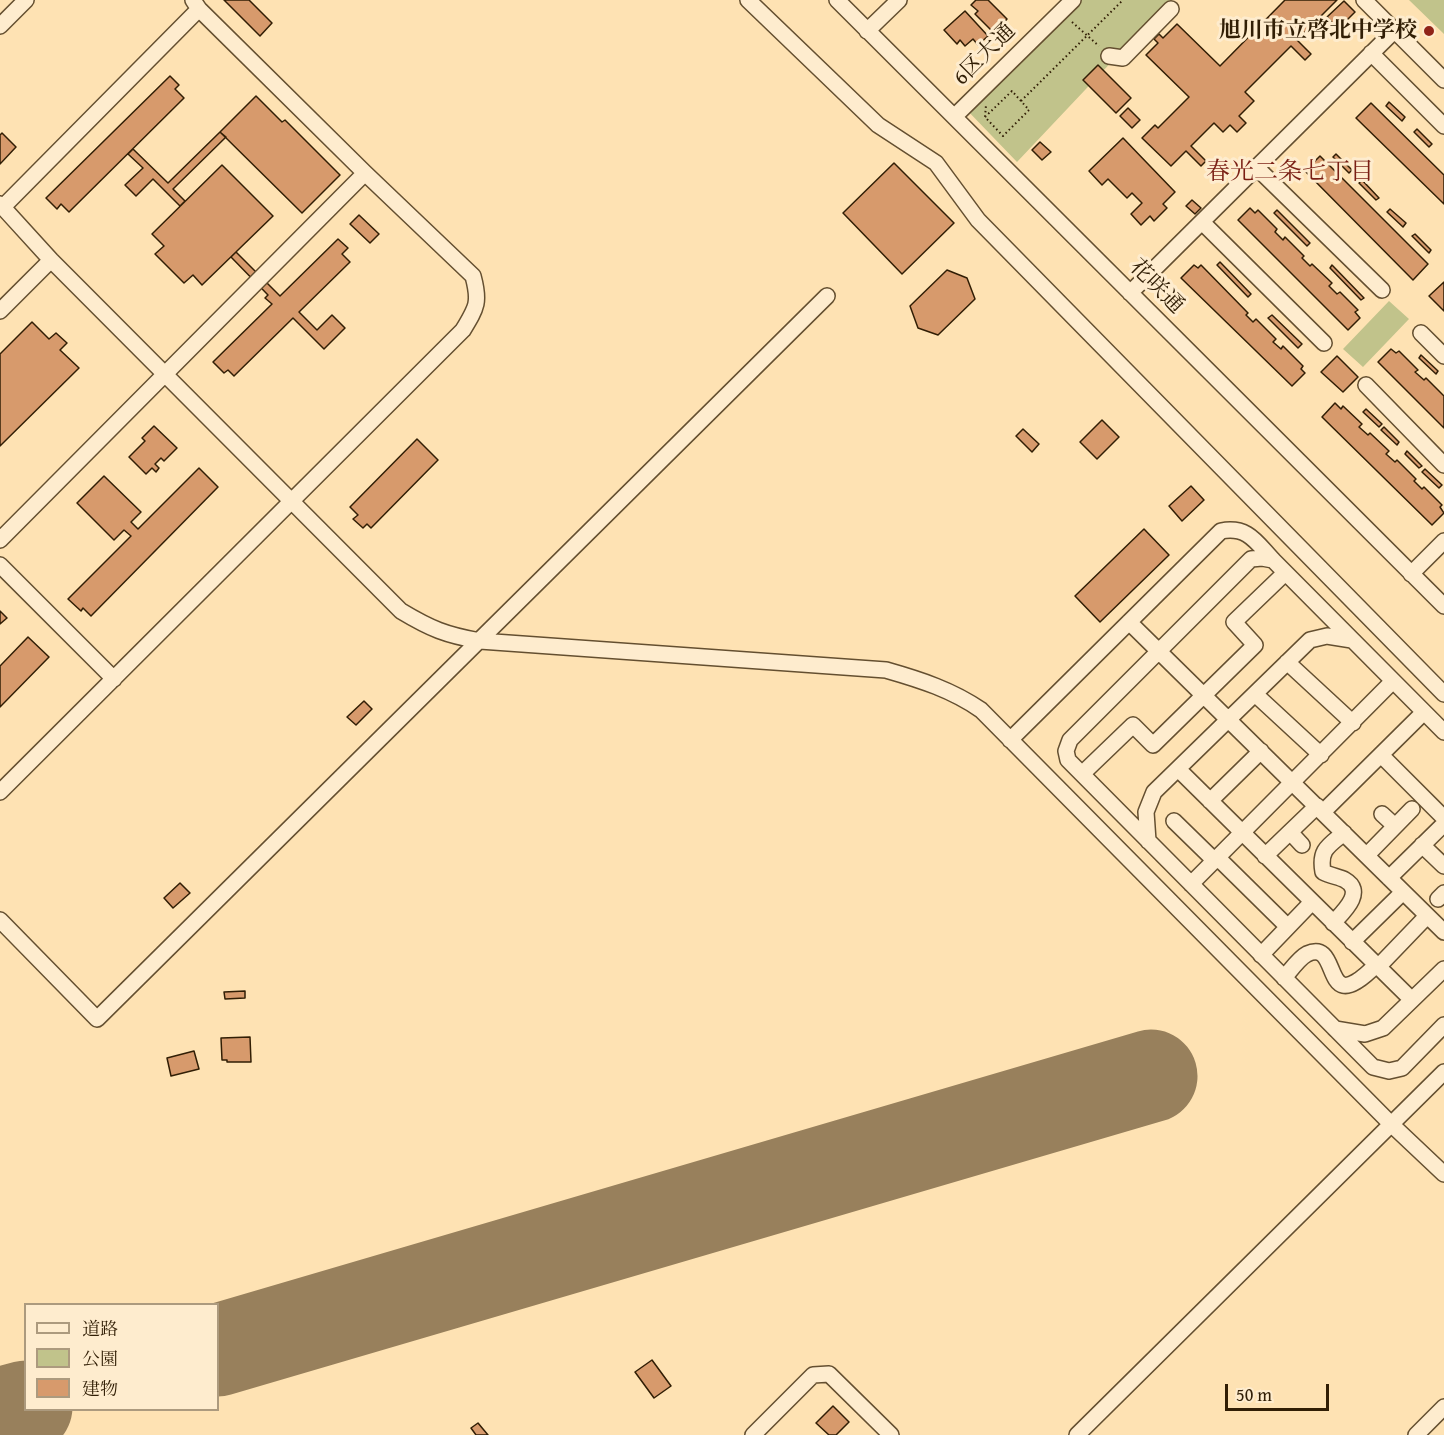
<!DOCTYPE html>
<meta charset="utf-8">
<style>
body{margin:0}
#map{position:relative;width:1444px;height:1435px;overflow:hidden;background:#fee2b3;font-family:"Gentium Book Plus","Noto Serif JP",serif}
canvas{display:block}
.legend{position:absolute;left:24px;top:1303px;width:195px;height:108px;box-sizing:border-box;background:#feecce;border:2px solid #ac9a7e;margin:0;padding:8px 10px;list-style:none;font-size:18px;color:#311e05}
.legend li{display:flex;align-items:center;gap:12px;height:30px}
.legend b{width:30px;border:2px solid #ac9a7e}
.scale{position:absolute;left:1225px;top:1384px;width:104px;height:27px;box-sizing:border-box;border:3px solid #311e05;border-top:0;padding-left:8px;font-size:18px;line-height:21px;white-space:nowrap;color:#311e05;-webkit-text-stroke:4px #feecce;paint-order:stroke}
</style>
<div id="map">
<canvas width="1444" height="1435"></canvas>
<ul class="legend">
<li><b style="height:8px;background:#feecce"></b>道路</li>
<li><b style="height:16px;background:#c1c38b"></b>公園</li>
<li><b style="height:16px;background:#d79a6c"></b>建物</li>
</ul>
<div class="scale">50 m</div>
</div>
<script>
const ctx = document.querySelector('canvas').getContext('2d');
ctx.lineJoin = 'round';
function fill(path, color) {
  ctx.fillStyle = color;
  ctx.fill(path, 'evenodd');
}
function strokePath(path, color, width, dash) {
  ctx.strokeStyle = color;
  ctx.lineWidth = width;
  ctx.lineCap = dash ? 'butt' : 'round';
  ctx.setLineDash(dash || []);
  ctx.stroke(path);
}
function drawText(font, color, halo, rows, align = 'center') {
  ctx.font = font + ' "Gentium Book Plus","Noto Serif JP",serif';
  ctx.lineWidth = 6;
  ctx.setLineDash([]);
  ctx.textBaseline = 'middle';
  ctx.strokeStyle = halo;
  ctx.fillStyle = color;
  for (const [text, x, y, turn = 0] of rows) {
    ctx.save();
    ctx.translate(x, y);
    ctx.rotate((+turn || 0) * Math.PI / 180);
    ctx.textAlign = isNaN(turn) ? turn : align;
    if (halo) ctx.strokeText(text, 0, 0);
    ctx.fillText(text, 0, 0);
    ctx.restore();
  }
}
const green = new Path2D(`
 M1073 0H1170L1017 162 964 107Z
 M1409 0H1444V34Z
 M1389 301 1409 319 1363 367 1343 349Z`);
const runway = new Path2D(`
 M218 1350 1151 1076
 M0 1414 26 1407`);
const building = new Path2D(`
 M224 0H249L272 23 260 36Z
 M976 0H988L1007 19 994 33 975 14 978 11 971 5Z
 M1285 0H1337L1297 40 1311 54 1305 60 1291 46 1245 92 1254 101 1239 116 1246 123 1237 132 1230 125 1223 132 1214 123 1191 146 1206 161 1201 166 1186 151 1171 166 1142 138 1155 125 1158 128 1189 97 1146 55 1158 43 1154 39 1159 34 1163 38 1177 24 1220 66Z
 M1344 1 1355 12 1338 29 1327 17Z
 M965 11 988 36 978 45 973 39 965 46 960 40 957 44 944 30Z
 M1098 65 1131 98 1116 113 1083 80Z
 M170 76 179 85 175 89 184 98 69 212 61 204 57 209 46 198Z
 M256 96 282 122 285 120 340 175 302 213 220 132Z
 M1389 102 1405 117 1402 121 1386 106Z
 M1371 103 1444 175V204L1356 118Z
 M1128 108 1140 120 1132 128 1120 116Z
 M1417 129 1432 144 1429 147 1414 132Z
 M220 132 226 137 173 189 185 201 180 206 153 179 136 196 125 185 143 168 128 154 133 149 168 183Z
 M2 133 16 147 0 164V135Z
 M1123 138 1175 192 1163 204 1167 208 1154 221 1150 216 1141 225 1131 214 1142 203 1132 193 1127 198 1108 179 1102 185 1089 171Z
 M1040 142 1051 152 1042 160 1032 150Z
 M1336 154 1352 170 1349 173 1333 157Z
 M1320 156 1428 264 1413 280 1305 171Z
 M894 163 954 223 902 274 843 213Z
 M222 165 273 216 202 285 193 275 184 283 155 254 164 246 152 234Z
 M1362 180 1379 198 1376 200 1359 183Z
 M1192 200 1201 208 1195 214 1186 206Z
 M1250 208 1255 213 1258 210 1277 229 1275 232 1283 240 1285 237 1304 256 1302 258 1310 266 1312 264 1332 283 1329 286 1337 294 1340 292 1358 310 1355 312 1360 318 1348 330 1238 220Z
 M1390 209 1406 223 1403 227 1387 212Z
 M1277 210 1310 243 1307 246 1274 213Z
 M359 215 379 234 370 243 350 224Z
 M1415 234 1431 250 1429 253 1412 236Z
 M338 239 348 248 342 254 350 262 299 312 317 330 332 315 345 328 324 349 293 318 234 376 228 370 224 373 213 362 272 304 265 298 268 295 231 257 236 252 280 296Z
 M1220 262 1251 294 1248 297 1217 265Z
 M1194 265 1198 268 1201 265 1248 313 1246 315 1253 322 1256 319 1276 339 1273 342 1281 349 1283 346 1303 366 1301 369 1305 373 1292 386 1181 278Z
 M1332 265 1364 298 1361 300 1330 268Z
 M947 270 967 278 975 299 938 335 918 328 910 306Z
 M1444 282V311L1429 296Z
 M1272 315 1302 344 1298 348 1268 318Z
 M32 322 49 339 56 333 67 343 60 350 79 368 0 446V354Z
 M1391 349 1396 353 1399 351 1418 370 1415 372 1424 380 1426 378 1444 396V428L1378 362Z
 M1421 355 1438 371 1436 374 1419 358Z
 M1337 356 1358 377 1343 392 1321 372Z
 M1335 403 1341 409 1343 406 1362 424 1359 427 1368 435 1370 433 1389 451 1386 454 1395 462 1397 460 1416 479 1414 481 1422 489 1424 487 1442 505 1440 507 1444 513 1432 525 1322 417Z
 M1366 409 1382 424 1379 427 1363 412Z
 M1102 420 1119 437 1097 459 1080 442Z
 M154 426 177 448 164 461 161 458 155 464 159 468 156 472 152 468 146 474 129 457 145 441 142 438Z
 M1384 427 1399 442 1397 445 1381 430Z
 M1023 429 1039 444 1032 452 1016 436Z
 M417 439 438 460 371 528 367 524 363 528 353 519 358 515 350 507Z
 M1407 451 1422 466 1419 468 1405 454Z
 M199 468 218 487 91 616 83 608 81 611 68 599 131 536 124 530 114 540 77 503 104 476 141 512 131 522 138 529Z
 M1425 469 1442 485 1439 488 1422 472Z
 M1191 486 1204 500 1182 521 1169 506Z
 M1144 529 1169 555 1100 622 1075 596Z
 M0 611 7 618 0 624Z
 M28 637 49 657 0 707V666Z
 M364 701 372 709 356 725 347 717Z
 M180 883 190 893 173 908 164 898Z
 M245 991V998L225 999 224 992Z
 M250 1037 251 1062H227V1060H222L221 1038Z
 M194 1051 199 1069 171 1076 167 1058Z
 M652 1360 671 1386 654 1398 635 1372Z
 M833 1406 849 1422 836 1435H829L816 1423Z
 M478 1423 488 1435H476L471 1428Z`);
const path = new Path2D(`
 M1072 22 1099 46
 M1021 101 1123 0
 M985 117 1012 91 1029 110 1003 136 985 117 986 105`);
const minor = new Path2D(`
 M748 0 878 125 936 163 978 220 1444 694
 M837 0 1444 606
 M1364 0 1444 80
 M0 26 26 0
 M867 31 899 0
 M1371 53 1444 126
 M1109 56 1123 58 1171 9
 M955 116 1073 0
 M1256 167 1382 290
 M0 204 51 260 401 611C431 629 446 635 480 641L886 670C921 680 952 690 981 710L1391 1124 1444 1174
 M3 207 199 9
 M1202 222 1324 343
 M1130 293 1395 30
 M0 311 51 260
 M1421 333 1444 356
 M1366 385 1444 465
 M0 540 365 173
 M0 565 114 679
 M1411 574 1444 541
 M1129 622 1444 932
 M1287 662 1353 723
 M1255 694 1321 755
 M1444 732 1273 560 1262 558 1251 559 1070 740 1066 751 1068 760 1373 1067 1389 1071 1402 1068 1444 1025
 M1010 740 1221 531C1248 526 1256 542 1273 560
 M1381 755 1444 818
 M1178 769 1412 1000
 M1082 774 1133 725 1153 745 1255 645 1234 622 1285 573
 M0 792 463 330C477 307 480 302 473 276L365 173 199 9 193 0
 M1210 801 1261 751
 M1323 812 1424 712
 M1382 814 1395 826
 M1174 821 1215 861
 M1290 832 1302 845
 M1148 841 1146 812 1154 792 1310 640 1327 636 1352 640
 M1422 845 1444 866
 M1367 855 1412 809
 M1265 856 1317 806
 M1218 858 1288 927
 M1389 878 1444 824
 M1191 884 1393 681
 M1438 899 1444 893
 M0 920 97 1019 827 296
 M1333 923C1342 913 1366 892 1345 880 1340 877 1331 876 1323 872 1319 850 1328 846 1344 833
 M1352 942 1403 892
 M1261 955 1312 902
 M1378 967 1427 916
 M1284 978C1290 971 1299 958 1307 954 1343 937 1319 1023 1376 965
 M1335 1029 1365 1034 1383 1028 1444 969
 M753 1435 813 1375 829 1374 891 1435
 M1077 1435 1444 1072
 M1416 1435 1444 1407`);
const markers = [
 [1429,31,6,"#8f2418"]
];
const poiNames = [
 ["旭川市立啓北中学校",1417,31]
];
const streetNames = [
 ["6区大通",985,55,-45],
 ["花咲通",1156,287,45]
];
const neighbourhoodNames = [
 ["春光二条七丁目",1290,173]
];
fill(green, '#c1c38b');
strokePath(runway, '#98805c', 93);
fill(building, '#d79a6c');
strokePath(building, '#311e05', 1.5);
strokePath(minor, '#644f30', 18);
strokePath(path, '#311e05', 2, [1.5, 3]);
strokePath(minor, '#feecce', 15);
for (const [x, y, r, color] of markers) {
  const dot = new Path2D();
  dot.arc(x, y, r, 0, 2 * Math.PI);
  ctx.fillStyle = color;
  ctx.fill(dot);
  strokePath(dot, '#feecce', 2);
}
drawText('bold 22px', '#311e05', '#feecce', poiNames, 'right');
drawText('22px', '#311e05', '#feecce', streetNames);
drawText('24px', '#7a1f14', '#feecce', neighbourhoodNames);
</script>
